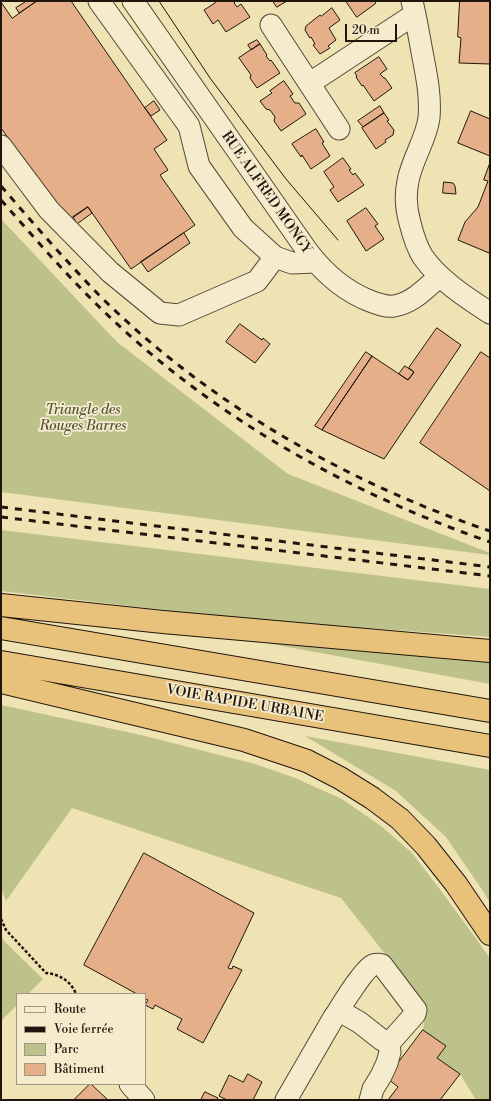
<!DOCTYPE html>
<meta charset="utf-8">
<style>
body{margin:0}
#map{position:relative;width:491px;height:1101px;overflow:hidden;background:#efe2b3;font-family:"Libre Bodoni",serif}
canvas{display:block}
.frame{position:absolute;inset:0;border:2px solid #20160e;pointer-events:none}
.legend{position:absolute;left:16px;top:993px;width:130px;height:92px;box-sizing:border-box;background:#f5ecce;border:1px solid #a09681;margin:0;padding:5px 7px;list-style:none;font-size:12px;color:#20160e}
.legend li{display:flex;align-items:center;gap:8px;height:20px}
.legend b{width:20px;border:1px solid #a09681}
.scale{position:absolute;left:345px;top:24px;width:52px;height:18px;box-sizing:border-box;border:2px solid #20160e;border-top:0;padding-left:5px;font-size:12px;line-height:14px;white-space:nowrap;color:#20160e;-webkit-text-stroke:3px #f5ecce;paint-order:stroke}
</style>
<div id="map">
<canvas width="491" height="1101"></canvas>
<div class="frame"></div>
<ul class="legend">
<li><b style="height:5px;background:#f5ecce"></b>Route</li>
<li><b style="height:5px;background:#20160e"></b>Voie ferrée</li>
<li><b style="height:11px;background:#bcc28a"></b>Parc</li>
<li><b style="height:11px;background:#e5b089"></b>Bâtiment</li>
</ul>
<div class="scale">20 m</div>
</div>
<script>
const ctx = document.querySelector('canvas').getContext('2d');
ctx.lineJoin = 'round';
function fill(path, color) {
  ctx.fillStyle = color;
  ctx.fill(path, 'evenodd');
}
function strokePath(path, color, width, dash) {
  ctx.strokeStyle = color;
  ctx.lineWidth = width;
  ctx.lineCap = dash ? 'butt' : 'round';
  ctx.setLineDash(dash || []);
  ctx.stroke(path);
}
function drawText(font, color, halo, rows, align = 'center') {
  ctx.font = font + ' "Libre Bodoni",serif';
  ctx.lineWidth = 3.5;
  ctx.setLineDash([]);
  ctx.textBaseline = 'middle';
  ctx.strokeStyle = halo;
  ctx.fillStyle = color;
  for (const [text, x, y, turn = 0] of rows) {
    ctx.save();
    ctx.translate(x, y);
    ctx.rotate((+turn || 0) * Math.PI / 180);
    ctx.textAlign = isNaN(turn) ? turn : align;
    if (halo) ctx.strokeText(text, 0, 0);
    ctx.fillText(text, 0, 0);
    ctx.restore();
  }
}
const green = new Path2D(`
 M1 219 117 342 288 474 490 553V555L1 492Z
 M1 530 490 589V637L233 618 1 591Z
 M255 641 490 660V684Z
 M1 705 141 735 255 764 295 778 342 799 381 826 412 853 442 892 490 958V1100H476L460 1074 437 1058 446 1046 423 1030 426 1006 341 898 72 808 6 901 1 888Z
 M305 736 490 770V903L485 894 446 837 396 791Z
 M1 937 5 942 43 979 28 994H17V1005L1 1021Z`);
const building = new Path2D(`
 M27 1H37L19 13 16 8Z
 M37 1H71L167 140 154 149 168 170 160 175 195 225 131 269 88 207 68 221 61 213 1 128V2L12 18Z
 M214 1H234L235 2 234 3 237 7 241 4 250 17 226 32 218 20 213 24 204 10 215 3Z
 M273 1H287L277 7Z
 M346 1H376L375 4 357 17Z
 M460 1H490V64L459 63 461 38 458 37Z
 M332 8 340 20 329 28 336 40 328 46 330 48 320 54 313 45 315 44 311 37 310 38 308 35 305 30 306 26 320 15 321 16Z
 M257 40 260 44 251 50 248 45Z
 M260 44 267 55 266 56 270 61 271 60 280 73 257 88 250 78 251 75 239 58Z
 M379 57 387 69 380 74 384 78H385L392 88 374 101 363 85 362 86 356 77 357 76 355 73Z
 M284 81 293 94 290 96 295 103H299L306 114 281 131 274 121 275 117 270 110 266 109 260 101 272 93 270 91Z
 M154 101 160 110 151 116 145 108Z
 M380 106 384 113 363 127 358 121Z
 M471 111 490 119V156L458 143Z
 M384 113 389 120 387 121 394 130 393 135 385 140 386 142 376 149 362 128Z
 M316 129 324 142 322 143 330 156 311 169 302 155 301 157 292 144Z
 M343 158 351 169 349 170 353 175 355 173 364 185 338 202 330 190 334 187 324 172Z
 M490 163V250L489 253 458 240 465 222 478 207 488 181 484 180Z
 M444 182 453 183 455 186 456 194 443 193Z
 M88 207 92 213 77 224 73 217Z
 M366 208 378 224 375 226 384 239 366 251 347 221Z
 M184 233 190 243 148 272 141 262Z
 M240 324 262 340 263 338 270 344 255 363 226 342Z
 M437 328 461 345 384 459 322 430 372 356 408 380 414 372 409 368Z
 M366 352 372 356 322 430 315 426Z
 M481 352 490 358V491L420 443Z
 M405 366 414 372 408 380 399 374Z
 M144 853 254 913 228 968 232 969 233 966 242 970 203 1043 177 1029 182 1019 155 1005 153 1009 145 1005 148 1000 145 999V994H137L84 965Z
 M423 1030 446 1046 437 1058 460 1074 440 1100H388L398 1087 387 1078Z
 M248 1074 262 1082 253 1100H227L219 1096 229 1075 243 1082Z
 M90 1084H91L108 1100H74Z
 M205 1092 218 1098 216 1100H201Z`);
const path = new Path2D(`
 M1 919 6 930 46 973C59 974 71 981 76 994`);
const minor = new Path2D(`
 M99 1 189 126 199 166 243 228 275 257 292 263 315 262
 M133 1 308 252C325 274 344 291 370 301 378 304 386 307 394 306 413 303 426 288 440 276
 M412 1C416 18 419 35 422 52 426 73 431 95 429 118 426 140 412 159 408 181 405 195 406 209 410 223 413 235 416 246 423 257 439 280 467 298 490 313
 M271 25 339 129
 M310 83 415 14
 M1 146 49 210 110 272 160 313 179 315 257 281 275 257
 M130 1084 144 1100
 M286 1100 334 1017 337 1013C343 1003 364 969 373 965 376 964 379 964 382 965L413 1006 416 1010 415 1014 392 1040 389 1042 382 1040 359 1022 343 1013H337
 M370 1100 373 1089 381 1076 387 1063 390 1052 389 1042`);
const highway = new Path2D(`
 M1 605 163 622 490 651
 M1 628 490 711
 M1 662 490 746
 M1 682 244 740 307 761 340 778 372 798 400 819 426 846 456 884 490 934`);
const tram = new Path2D(`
 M159 1 210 78 286 179 338 240`);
const rail = new Path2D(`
 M1 186C33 223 65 260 99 295 206 402 347 483 490 531
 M1 200C38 242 74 284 115 322 222 422 352 494 490 542
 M1 507 490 567
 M1 517 490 576`);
const streetNames = [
 ["RUE ALFRED MONGY",266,193,55],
 ["VOIE RAPIDE URBAINE",245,704,10]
];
const parkNames = [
 ["Triangle des",83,411],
 ["Rouges Barres",83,427]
];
fill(green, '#bcc28a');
fill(building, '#e5b089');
strokePath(building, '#20160e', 1);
strokePath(minor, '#544937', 23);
strokePath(highway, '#20160e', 24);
strokePath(path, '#20160e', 2.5, [3, 2]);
strokePath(minor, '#f5ecce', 21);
strokePath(highway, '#e8c17a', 22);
strokePath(tram, '#20160e', 1);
strokePath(rail, '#20160e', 3, [7, 7]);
drawText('14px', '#20160e', '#f5ecce', streetNames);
drawText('italic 14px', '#575239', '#f5ecce', parkNames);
</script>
